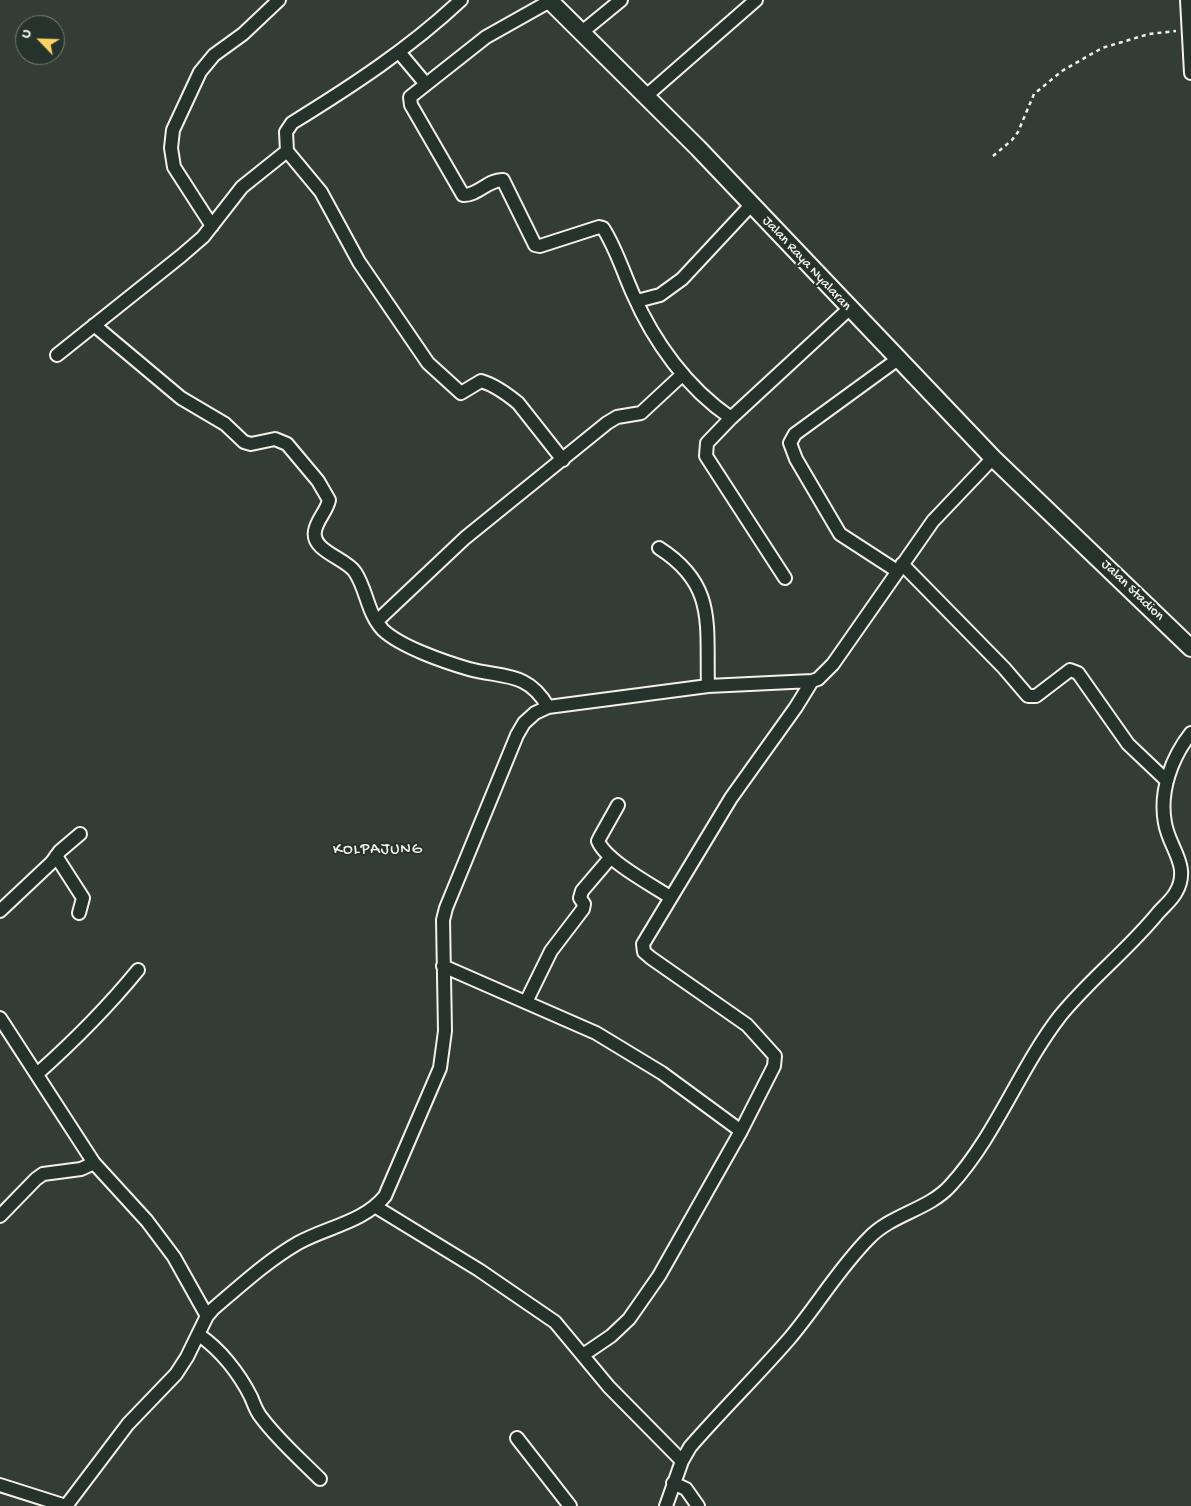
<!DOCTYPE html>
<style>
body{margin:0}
#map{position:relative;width:1191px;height:1506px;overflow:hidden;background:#343d35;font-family:"Gochi Hand",sans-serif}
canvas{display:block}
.north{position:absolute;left:15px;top:15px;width:50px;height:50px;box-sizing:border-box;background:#26332d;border:1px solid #787f78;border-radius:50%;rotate:294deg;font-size:14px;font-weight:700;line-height:20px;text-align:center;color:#f4f1e8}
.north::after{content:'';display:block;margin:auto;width:18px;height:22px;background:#ffd166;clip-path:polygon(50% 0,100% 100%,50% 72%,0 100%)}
</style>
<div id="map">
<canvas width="1191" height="1506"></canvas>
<div class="north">U</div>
</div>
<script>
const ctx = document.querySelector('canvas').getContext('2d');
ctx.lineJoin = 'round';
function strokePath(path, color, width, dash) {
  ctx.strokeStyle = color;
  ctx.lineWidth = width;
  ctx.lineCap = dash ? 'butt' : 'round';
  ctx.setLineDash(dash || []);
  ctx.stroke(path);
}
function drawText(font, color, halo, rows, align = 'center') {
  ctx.font = font + ' "Gochi Hand",sans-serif';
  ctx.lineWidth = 4;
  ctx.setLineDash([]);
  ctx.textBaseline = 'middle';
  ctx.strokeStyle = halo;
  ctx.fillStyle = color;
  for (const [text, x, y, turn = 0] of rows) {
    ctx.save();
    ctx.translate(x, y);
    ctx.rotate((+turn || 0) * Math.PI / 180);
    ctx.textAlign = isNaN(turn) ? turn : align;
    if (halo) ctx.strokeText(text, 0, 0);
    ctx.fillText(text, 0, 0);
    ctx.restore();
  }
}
const path = new Path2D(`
 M993 156 1012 140 1018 132 1034 94 1062 71 1102 48 1149 34 1176 31`);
const minor = new Path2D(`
 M461 0C410 48 352 86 292 123L286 132 287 151 321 192 359 262 428 363 461 393 481 381C495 385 507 394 518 403L563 460
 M1187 0 1191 73
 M550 1 486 37 410 97 411 105 463 195C477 196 489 179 503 180L535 245 540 246 599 227 603 228C616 248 623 272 633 294 654 342 687 388 731 418L849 309
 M582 32 621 0
 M399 52 425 83
 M646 96 756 0
 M212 226 174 167 171 148 173 130 200 72 214 55 243 34 279 0
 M637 301 660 295 682 279 751 205
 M94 325 181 398 225 424 244 442 251 444 275 439 287 444 318 481 329 500C327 511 317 519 315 531 311 551 346 558 355 572 367 590 367 613 383 630 401 647 445 662 469 669 502 678 528 671 548 707
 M57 355 181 256 203 237 242 187 287 151
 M731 418 707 443 706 456 785 578
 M659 548C717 585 706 625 708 686
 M902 564 1004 668 1028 696H1036L1070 670 1078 673 1128 744 1167 781
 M897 571 840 534 796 459 790 443 795 434 898 359
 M377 621 465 538 607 423 617 417 641 413 683 374
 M618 805 600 837 598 841C606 861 652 885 670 897
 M56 856 83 898 79 913
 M0 911 52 862 60 851 80 834
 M443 966 596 1033 662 1073 741 1131
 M526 1002 551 951 583 909 584 904 580 898 582 891 611 857
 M0 1018 94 1163 147 1221 174 1257 207 1316
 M37 1074C74 1041 107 1008 138 970
 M376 1207 479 1270 555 1322 609 1387 682 1461
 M0 1216 36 1179 43 1174 81 1169 94 1163
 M199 1335C220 1349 239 1373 251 1397 254 1404 256 1411 261 1417 278 1440 300 1459 320 1479
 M583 1355 611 1336 629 1319 659 1276 741 1131 774 1066 775 1056 747 1025 651 958 644 952 643 944 731 798 796 707 812 681
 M517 1438 570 1506
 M673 1483 686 1489 698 1506
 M0 1485 66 1506
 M66 1506 128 1424 176 1374 187 1357 207 1316 213 1309C240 1286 267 1261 298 1243 327 1227 364 1222 385 1196L440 1068 445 1031 443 920 446 908 517 735 524 723 535 713 548 707 708 686 812 681 818 679 833 664 933 521 993 458
 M666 1506 682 1461 690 1447C722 1410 757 1376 789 1339 817 1306 839 1268 869 1238 892 1214 928 1210 950 1186 996 1136 1019 1069 1060 1016 1090 979 1128 950 1158 913 1164 906 1172 900 1176 892 1191 866 1169 848 1165 823 1159 791 1172 757 1191 733`);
const major = new Path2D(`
 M549 0 698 148 993 458 1191 648`);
const streetNames = [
 ["Jalan Raya Nyalaran",806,264,47],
 ["Jalan Stadion",1132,591,44]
];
const quarterNames = [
 ["KOLPAJUNG",378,851]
];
strokePath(minor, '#f4f1e8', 16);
strokePath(major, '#f4f1e8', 20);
strokePath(path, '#f4f1e8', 2.5, [4, 4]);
strokePath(minor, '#26332d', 12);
strokePath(major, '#26332d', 16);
drawText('14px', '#f4f1e8', '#26332d', streetNames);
ctx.letterSpacing = '1px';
drawText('16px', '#f4f1e8', '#26332d', quarterNames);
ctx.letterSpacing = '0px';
</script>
